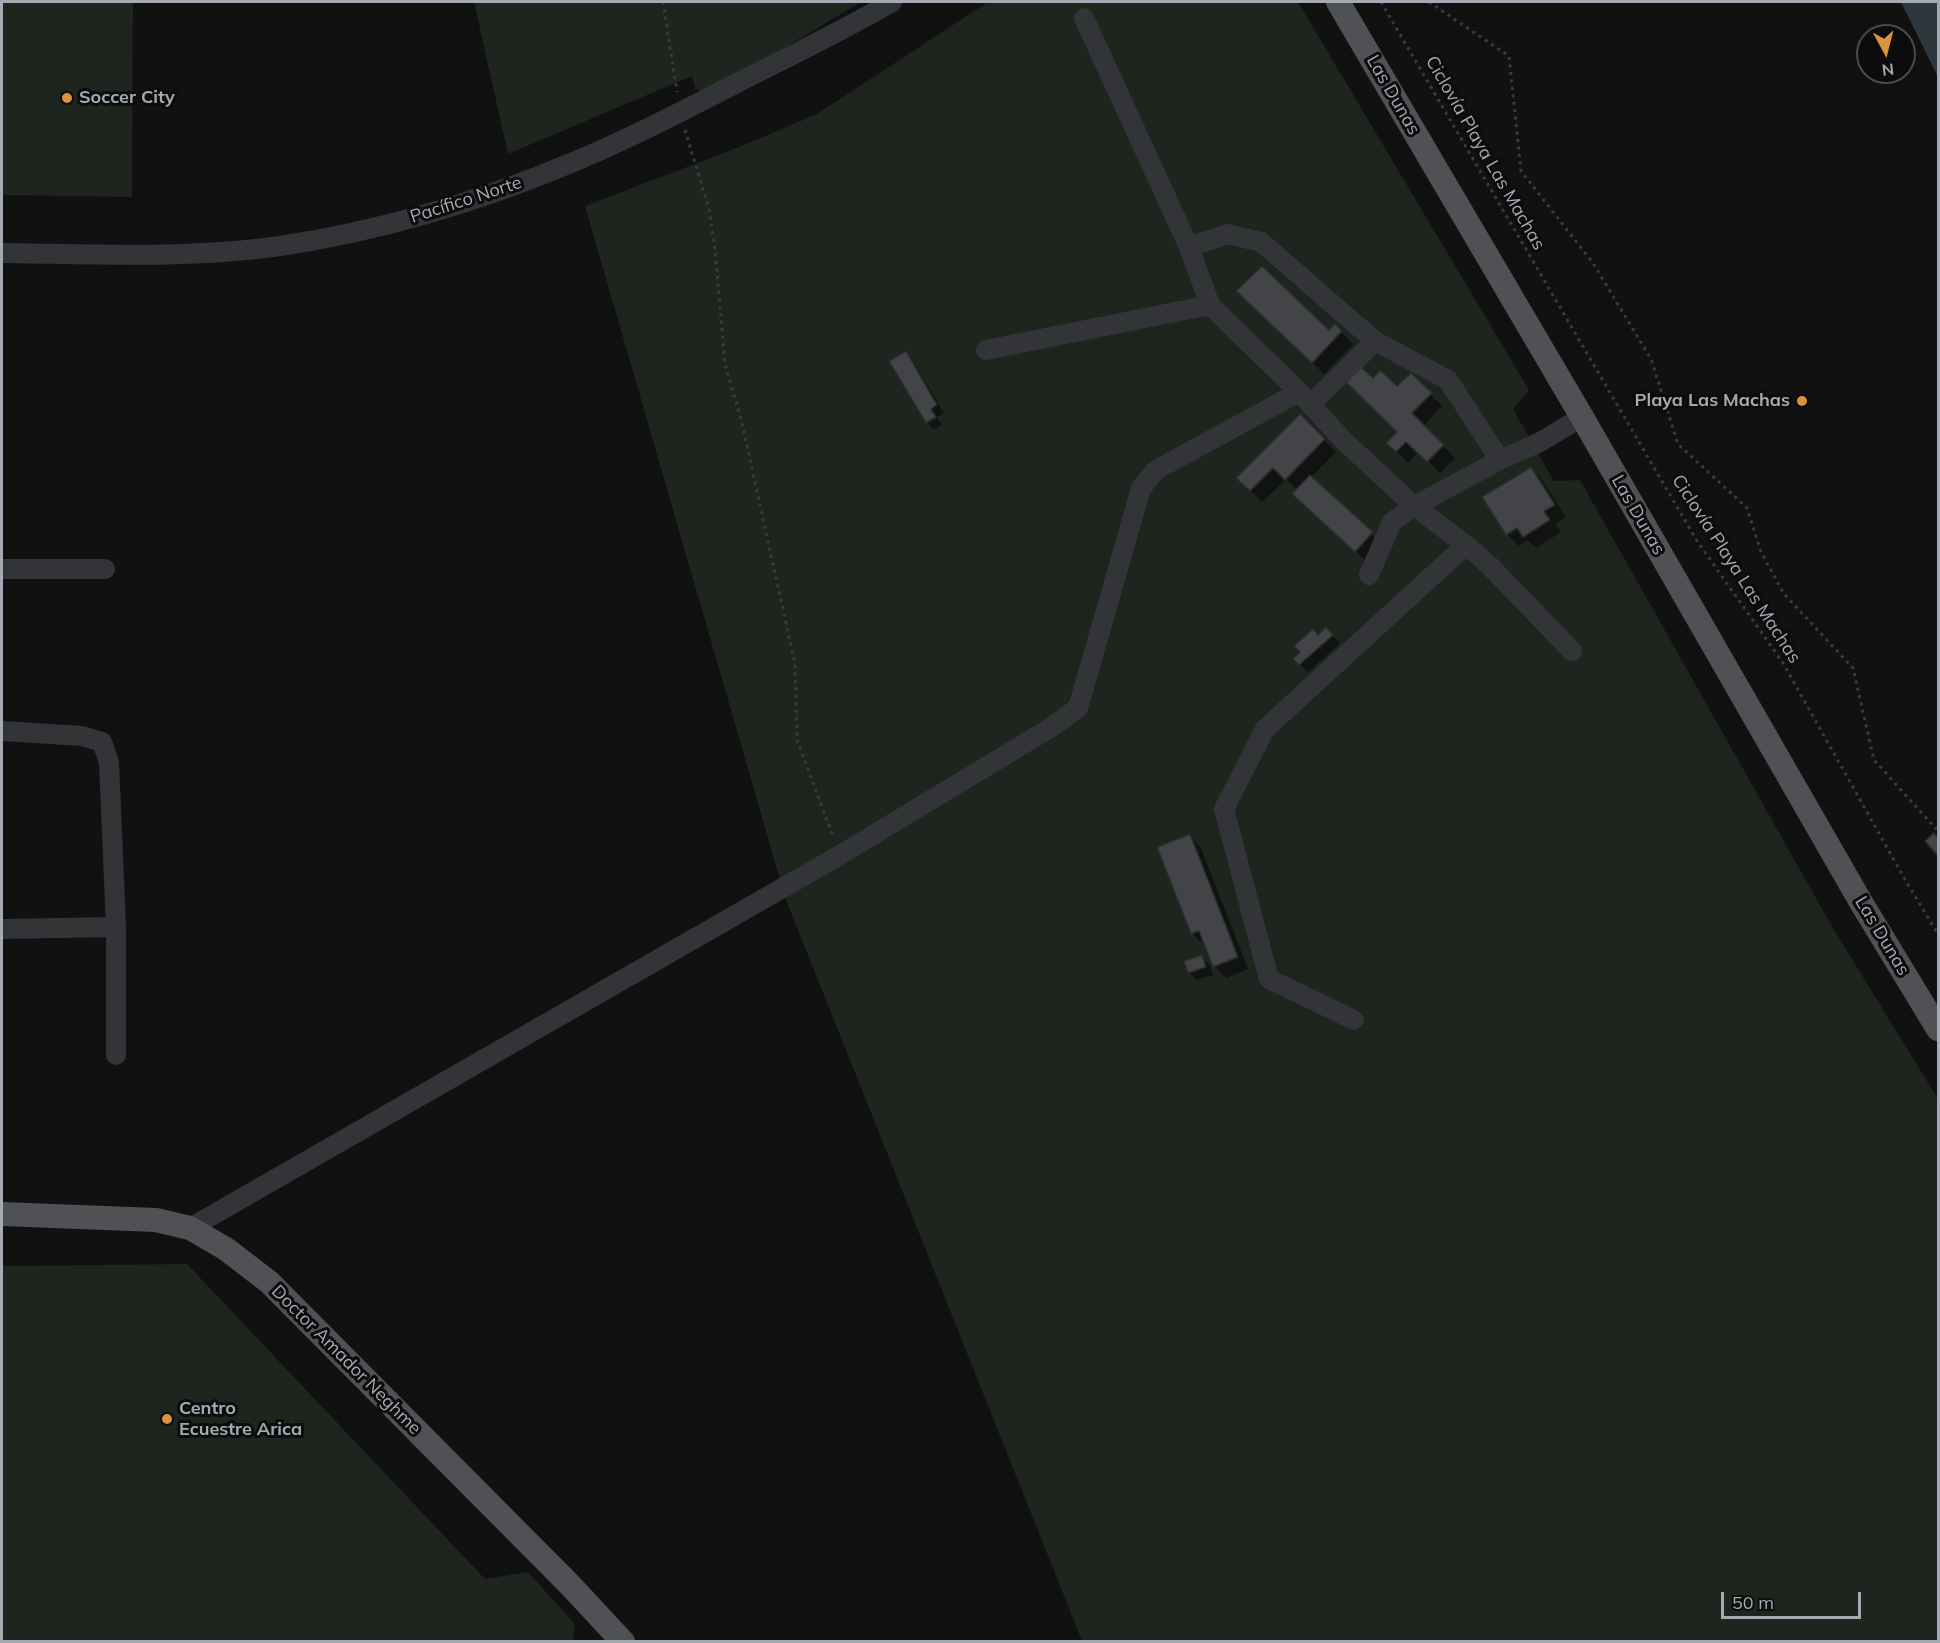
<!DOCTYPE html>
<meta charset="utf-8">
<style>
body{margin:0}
#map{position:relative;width:1940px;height:1643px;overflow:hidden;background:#111112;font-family:Mulish,sans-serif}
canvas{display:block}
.frame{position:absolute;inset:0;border:3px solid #a4aab1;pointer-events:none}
.north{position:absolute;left:1856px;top:24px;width:60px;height:60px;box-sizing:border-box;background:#0c0c0d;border:2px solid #494b4f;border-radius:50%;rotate:173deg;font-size:16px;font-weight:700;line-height:24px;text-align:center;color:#a4aab1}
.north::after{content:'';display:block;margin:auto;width:21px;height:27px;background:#db9341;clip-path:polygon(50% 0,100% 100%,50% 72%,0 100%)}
.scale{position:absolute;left:1721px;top:1592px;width:140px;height:27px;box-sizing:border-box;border:3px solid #a4aab1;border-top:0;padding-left:8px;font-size:18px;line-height:21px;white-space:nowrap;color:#a4aab1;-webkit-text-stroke:4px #0c0c0d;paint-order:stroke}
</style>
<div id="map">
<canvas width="1940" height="1643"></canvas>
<div class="frame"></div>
<div class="north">N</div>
<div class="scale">50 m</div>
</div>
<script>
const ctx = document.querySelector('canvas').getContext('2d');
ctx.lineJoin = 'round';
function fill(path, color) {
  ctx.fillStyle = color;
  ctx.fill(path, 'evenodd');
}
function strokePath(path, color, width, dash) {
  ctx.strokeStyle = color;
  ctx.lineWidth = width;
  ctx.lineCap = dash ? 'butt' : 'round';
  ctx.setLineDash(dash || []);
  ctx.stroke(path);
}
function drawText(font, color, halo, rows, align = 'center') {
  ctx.font = font + ' Mulish,sans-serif';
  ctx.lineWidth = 6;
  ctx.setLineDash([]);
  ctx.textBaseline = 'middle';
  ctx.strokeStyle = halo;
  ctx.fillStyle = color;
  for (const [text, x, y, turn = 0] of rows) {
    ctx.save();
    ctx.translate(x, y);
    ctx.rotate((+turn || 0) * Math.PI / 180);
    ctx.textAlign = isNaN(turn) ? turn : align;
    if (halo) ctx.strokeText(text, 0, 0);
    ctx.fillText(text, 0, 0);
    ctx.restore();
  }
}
const green = new Path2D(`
 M2 2H133L132 197 2 195Z
 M474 2H861L709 93 695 89 692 76 508 154Z
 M988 2H1298L1529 390 1513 409 1554 481 1580 480 1834 930 1938 1099V1641H1082L786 900 585 206 742 146 817 114Z
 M187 1264 485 1579 528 1572 575 1624 573 1641H2V1266Z`);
const water = new Path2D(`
 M1901 2H1938V77Z`);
const shadow = new Path2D(`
 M1250 303 1329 332 1335 326 1353 344 1324 374Z
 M905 353 913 361 944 413 937 417 942 425 934 429 927 422Z
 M1411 375 1442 406 1423 426 1455 458 1440 473 1419 452 1408 463 1388 443 1399 432 1373 380 1397 389Z
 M1300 416 1336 452 1311 477 1383 545 1367 562 1306 506 1298 490 1286 479 1262 502 1238 478Z
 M1531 468 1542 480 1566 517 1555 524 1561 532 1536 548 1528 540 1519 546 1507 534Z
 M1326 629 1340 643 1308 672 1295 659Z
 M1189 836 1201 848 1248 969 1226 978 1215 966 1206 944 1204 945 1192 933Z
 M1201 957 1209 964 1213 975 1197 980 1190 973 1186 962Z`);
const building = new Path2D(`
 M1262 266 1329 330 1335 324 1342 331 1312 363 1236 291Z
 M906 351 937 405 931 409 936 417 926 423 889 361Z
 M1361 367 1373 378 1380 370 1397 386 1411 373 1432 393 1412 413 1444 445 1427 462 1406 442 1396 452 1386 443 1397 432 1346 382Z
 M1300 414 1325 439 1285 480 1273 468 1250 491 1236 478Z
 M1531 467 1555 505 1544 511 1550 520 1523 537 1517 528 1506 535 1482 497Z
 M1310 475 1373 532 1355 552 1292 494Z
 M1326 627 1333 635 1299 665 1293 659 1300 652 1294 646 1313 629 1318 635Z
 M1934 833 1938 838V856L1925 841Z
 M1190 834 1238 957 1213 967 1199 931 1191 934 1157 847Z
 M1202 955 1206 967 1188 973 1184 961Z`);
const path = new Path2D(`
 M663 2 677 92
 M1381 2 1697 541 1783 663 1907 883 1938 934
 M1429 2 1509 56 1521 171 1593 263 1651 359 1678 444 1747 508 1761 552 1784 594 1853 668 1874 760 1938 831
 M685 130 709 209 715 249 725 364 741 419 795 664 797 740 833 836`);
const minor = new Path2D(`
 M1084 18 1189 247 1210 305 1299 392 1343 440 1414 506 1466 545 1489 565 1572 651
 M1189 247 1228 234 1261 242 1375 341 1448 380 1500 460
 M2 253C94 254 188 259 280 246 380 231 478 202 571 163 627 140 680 112 733 85 786 58 840 32 892 2
 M986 350 1210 305
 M1311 404 1375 341
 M2 569H105
 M1369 575 1392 522 1414 506 1500 460 1540 442 1582 417
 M2 731 82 736 102 742 109 762 116 927V1055
 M2 929 116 927
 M1354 1020 1269 979 1224 809 1265 729 1466 545
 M190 1228 840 855 1050 728 1078 708 1141 488 1156 470 1299 392`);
const major = new Path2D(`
 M1338 2 1582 417 1862 904 1938 1029
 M2 1214 156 1220 190 1228 226 1249 269 1282 571 1586 623 1642`);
const markers = [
 [67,98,6,"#db9341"],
 [1802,401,6,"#db9341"],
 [167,1419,6,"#db9341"]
];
const streetNames = [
 ["Las Dunas",1393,95,60],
 ["Ciclovía Playa Las Machas",1485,153,60],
 ["Pacífico Norte",466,200,-18],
 ["Las Dunas",1638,515,60],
 ["Ciclovía Playa Las Machas",1736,569,57],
 ["Las Dunas",1882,936,59],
 ["Doctor Amador Neghme",346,1360,45]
];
const poiNames = [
 ["Soccer City",79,98],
 ["Playa Las Machas",1790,401,"right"],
 ["Centro",179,1409],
 ["Ecuestre Arica",179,1430]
];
fill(green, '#1e241e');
fill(water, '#2e373b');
fill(shadow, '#0007');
fill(building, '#434447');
strokePath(building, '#2b2c2e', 1.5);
strokePath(path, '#393b3e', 3, [3, 4.5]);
strokePath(minor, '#333437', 20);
strokePath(major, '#4f5155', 24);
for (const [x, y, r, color] of markers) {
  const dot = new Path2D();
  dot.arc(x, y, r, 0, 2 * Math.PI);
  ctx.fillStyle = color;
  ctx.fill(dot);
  strokePath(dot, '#0c0c0d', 2);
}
drawText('18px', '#a4aab1', '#0c0c0d', streetNames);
drawText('bold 18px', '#a4aab1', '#0c0c0d', poiNames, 'left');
</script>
